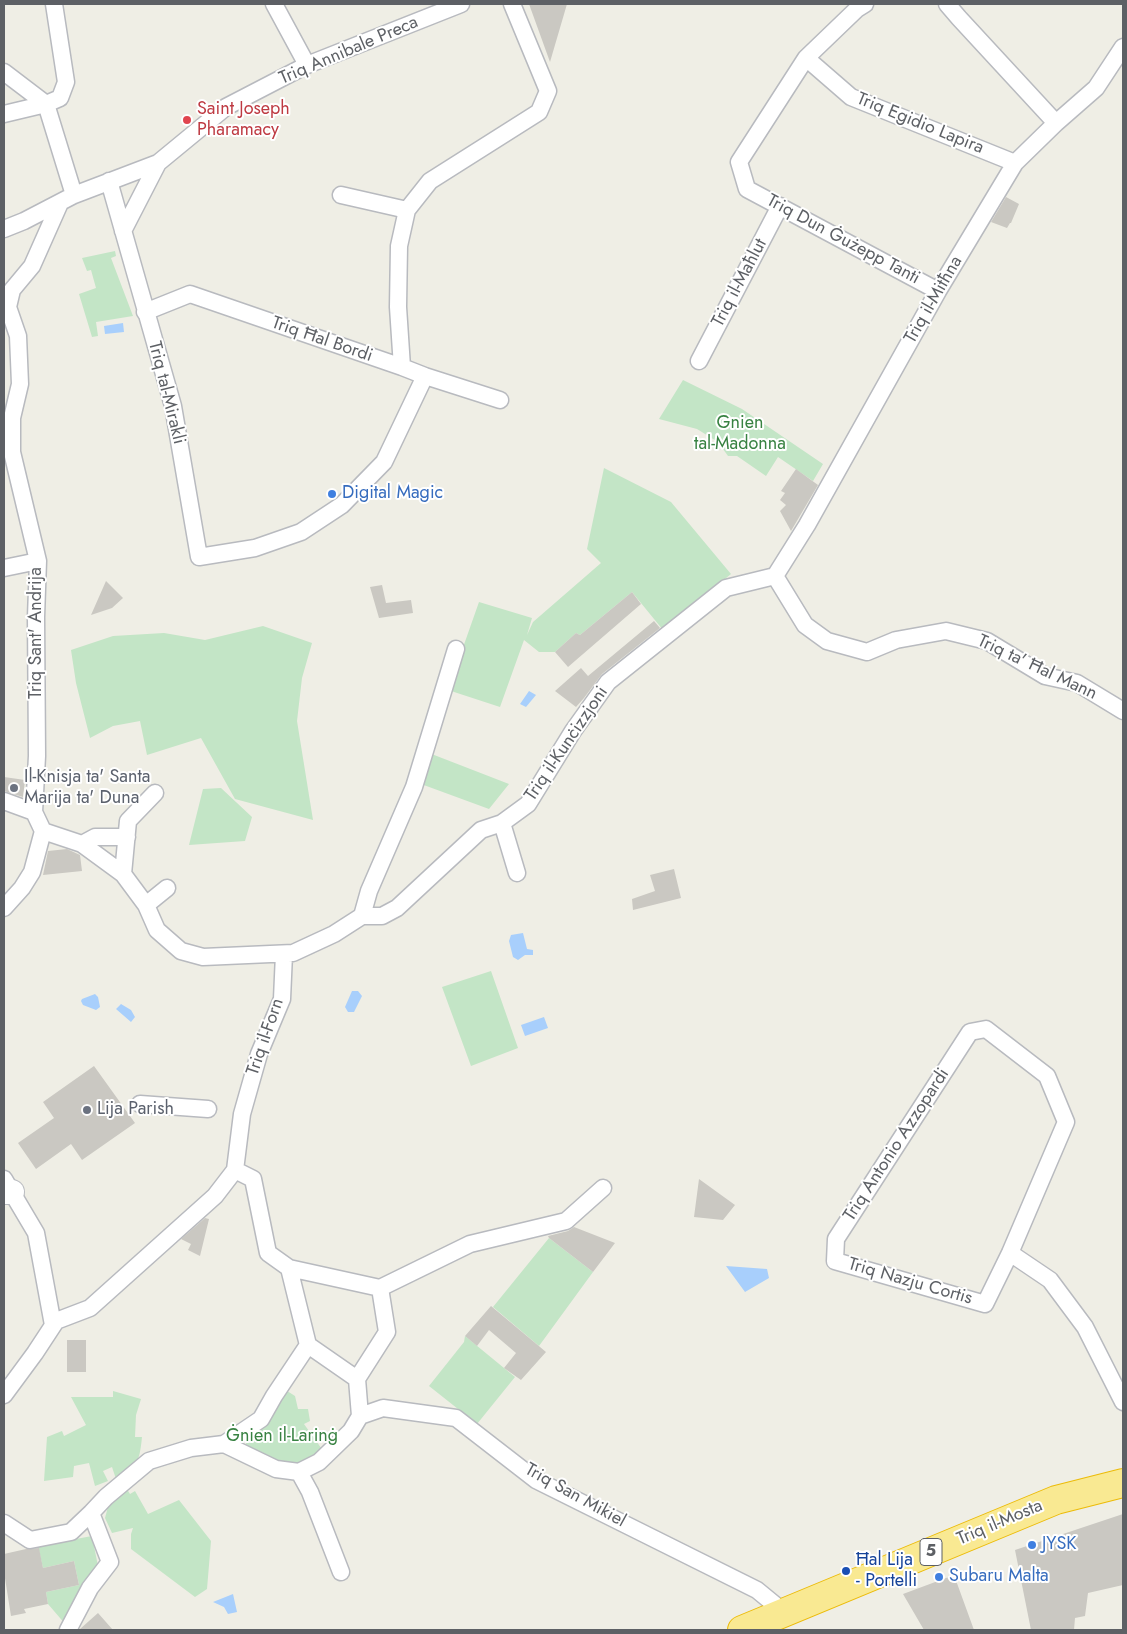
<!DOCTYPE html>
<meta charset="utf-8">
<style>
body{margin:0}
#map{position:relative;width:1127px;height:1634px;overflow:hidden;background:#efeee5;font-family:Jost,sans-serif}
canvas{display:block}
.frame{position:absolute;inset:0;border:5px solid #5d6065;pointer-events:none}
</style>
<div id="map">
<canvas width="1127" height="1634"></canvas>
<div class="frame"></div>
</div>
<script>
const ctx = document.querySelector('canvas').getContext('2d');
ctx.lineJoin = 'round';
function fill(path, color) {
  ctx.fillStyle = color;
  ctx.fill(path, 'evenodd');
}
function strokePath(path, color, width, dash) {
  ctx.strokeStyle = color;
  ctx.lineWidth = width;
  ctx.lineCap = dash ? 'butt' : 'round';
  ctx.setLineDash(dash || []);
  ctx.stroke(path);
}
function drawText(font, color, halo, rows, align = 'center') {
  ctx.font = font + ' Jost,sans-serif';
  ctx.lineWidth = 4;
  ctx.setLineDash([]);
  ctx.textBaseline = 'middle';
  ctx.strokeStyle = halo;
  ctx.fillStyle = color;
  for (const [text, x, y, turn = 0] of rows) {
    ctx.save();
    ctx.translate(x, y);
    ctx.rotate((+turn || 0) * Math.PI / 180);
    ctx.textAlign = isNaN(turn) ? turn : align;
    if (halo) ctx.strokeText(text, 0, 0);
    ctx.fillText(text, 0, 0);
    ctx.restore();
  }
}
const green = new Path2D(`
 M115 251 116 256 111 258 133 316 96 322 98 336 92 337 79 294 96 288 91 270 87 271 82 258Z
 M683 380 742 409 823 464 813 481 778 457 766 476 737 456H728L718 442 697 429 659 419Z
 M604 468 671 502 731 574 663 630 632 592 580 635 576 633 555 652H539L524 640 500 707 448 690 479 602 532 618 527 635 533 622 601 563 587 549Z
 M263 626 312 643 302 678 297 721 313 820 235 799 201 738 147 755 140 721 113 726 90 738 76 683 71 650 113 636 164 633 205 640Z
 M429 753 509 784 489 809 421 784Z
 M221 788 252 817 245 841 189 845 203 789Z
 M491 971 518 1048 471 1066 442 987Z
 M549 1238 593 1272 539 1346 493 1307Z
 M465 1336 515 1377 477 1424 429 1386 464 1342Z
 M284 1389 295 1396 298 1409H308L310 1421 304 1424 324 1452 302 1463 270 1461 244 1450 249 1434Z
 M113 1391 141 1399 136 1415 135 1437H142C139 1465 138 1462 116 1479L112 1467 103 1471 108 1481 95 1486 89 1463 74 1466 73 1477 44 1481 47 1437 62 1431 64 1436 86 1425 71 1397H113Z
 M125 1486 130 1494 135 1491 148 1514 179 1500 211 1541 207 1589 195 1597 131 1549V1534L133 1528 112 1533 105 1518 109 1503Z
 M92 1536 102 1586 66 1625 48 1604 46 1592 79 1585 74 1561 43 1568 38 1546Z`);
const water = new Path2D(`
 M123 323 124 332 105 334 104 326Z
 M529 691 536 695 526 707 520 704Z
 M523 933 527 949 533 950V955H525L518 960 513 957 509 941 511 935Z
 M352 991H358L362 996 354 1012H348L345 1007Z
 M95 994 98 997 100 1007 96 1010 83 1005 81 1001 82 999Z
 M121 1004 131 1010 135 1017 131 1022 116 1009Z
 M544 1017 548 1028 525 1036 521 1025Z
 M726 1266 767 1269 769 1278 745 1292Z
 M233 1594 237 1612 228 1614 224 1607 213 1602Z`);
const building = new Path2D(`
 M529 4H567L550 62Z
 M1006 197 1019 204 1011 223H1010L1007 228 991 222Z
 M796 469 818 485 791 531 780 511 786 505 780 500 785 493 781 491Z
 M106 581 123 598 112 608 91 615Z
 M382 585 386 603 411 600 413 613 379 618 370 587Z
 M632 592 641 604 568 667 555 652 576 633 580 635Z
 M654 621 660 628 602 674 584 698 576 707 555 691 581 668 588 676Z
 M4 777 25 780 23 797 4 791Z
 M67 849 80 855 82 871 43 875 48 851Z
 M674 869 681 898 633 910 632 899 655 891 650 875Z
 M94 1066 135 1123 82 1160 71 1144 36 1169 18 1143 54 1118 43 1102Z
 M699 1179 735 1205 723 1220 694 1217Z
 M205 1218 209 1219 200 1256 188 1250 191 1244 181 1239Z
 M574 1227 615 1243 593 1272 549 1238 548 1236 568 1231Z
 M491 1306 546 1352 521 1380 504 1368 516 1353 489 1330 477 1346 465 1336Z
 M67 1340H86V1372H67Z
 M1123 1514V1585L1088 1593 1085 1616 1075 1618 1074 1630H1031L1015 1550Z
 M39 1548 43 1568 74 1561 79 1585 46 1592 48 1604 24 1609 26 1613 11 1616 4 1572V1554L26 1549Z
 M954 1575 974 1630H924L903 1594Z
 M98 1613 113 1630H79L80 1629Z`);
const street = new Path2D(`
 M274 4 307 65
 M865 4 857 9 806 58 739 162 747 189 938 291
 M947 4 959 18 1056 123
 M806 58 851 97 1015 163
 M4 72 46 104
 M46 104 74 195
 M4 114 46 104 60 98 66 82 54 4
 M109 181 173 406 199 557 255 548 301 532 342 505 384 462 425 376
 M341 195 407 210
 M4 229 24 221 74 195 158 163 226 107 307 65 461 4
 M123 231 158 163
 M145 312 190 294 402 367 425 376 500 400
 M699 361 780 206
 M402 367 398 307 399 246 407 210 430 181 539 112 548 91 512 4
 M4 568 38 561
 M775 576 807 525 938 291 1015 163 1056 123 1096 88 1123 47
 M775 576 805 625 827 641 867 652 896 640 946 631 987 641 1045 676 1077 683 1123 711
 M4 801 34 812
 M502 823 517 873
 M43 831 82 844 123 874 146 905 157 930 181 951 203 957 293 953 334 934 362 916H382L397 908 481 830 502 823 528 804 573 731 608 682 726 588 775 576
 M43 831 34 812 37 756 36 617 38 561 12 452V418L20 384 18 336 8 307 12 290 32 266 60 203
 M82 844 95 837H127
 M123 874 128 821 155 793
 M146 905 167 888
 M4 908 22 888 32 872 43 831
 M362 916 369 891 414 787 456 649
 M986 1029 1047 1076 1066 1122 1010 1253 985 1304 835 1261 836 1239 970 1032Z
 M140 1104 208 1109
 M235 1170 253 1179 268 1253 289 1268 380 1288 387 1332 357 1379 360 1416
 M4 1179 36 1233 53 1325
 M1010 1253 1050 1280 1085 1327 1123 1402
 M289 1268 308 1345 357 1379
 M380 1288 470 1244 566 1221 603 1188
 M4 1395 35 1353 56 1321 90 1308 215 1196 235 1170 242 1114 259 1054 282 999 284 954
 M360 1416 383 1408 456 1418 536 1480 757 1590 785 1613
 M224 1444 261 1419 274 1396 308 1345
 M299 1472 310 1492 341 1572
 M4 1523 30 1540 71 1532 91 1513 106 1497 149 1461 191 1448 224 1444 276 1469 299 1472 319 1462 351 1431 360 1416
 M68 1630 90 1588 110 1562 91 1513`);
const secondary = new Path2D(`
 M4 1192H12`);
const highway = new Path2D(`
 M742 1630 1056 1500 1123 1483`);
const markers = [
 [187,120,5,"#e0444e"],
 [332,494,5,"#3f7fe0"],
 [14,788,5,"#6b7280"],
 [87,1110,5,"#6b7280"],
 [1032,1545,5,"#3f7fe0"],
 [846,1571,5,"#1a4fb4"],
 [939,1577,5,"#3f7fe0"]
];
const shields = [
 [931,1552,22]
];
const shieldNames = [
 ["5",931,1552]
];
const streetNames = [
 ["Triq Annibale Preca",349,51,-23],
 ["Triq Egidio Lapira",920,124,22],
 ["Triq Dun Ġużepp Tanti",843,240,28],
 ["Triq il-Maħlut",740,283,-62],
 ["Triq il-Mitħna",934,300,-60],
 ["Triq Ħal Bordi",322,340,19],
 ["Triq tal-Mirakli",166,393,76],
 ["Triq Sant' Andrija",37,633,-90],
 ["Triq ta' Ħal Mann",1037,668,25],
 ["Triq il-Kunċizzjoni",567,744,-56],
 ["Triq il-Forn",266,1037,-71],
 ["Triq Antonio Azzopardi",897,1145,-57],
 ["Triq Nazju Cortis",910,1282,16],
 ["Triq San Mikiel",575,1496,29],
 ["Triq il-Mosta",1000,1523,-23]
];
const healthNames = [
 ["Saint Joseph",197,110],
 ["Pharamacy",197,131]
];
const parkNames = [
 ["Gnien",740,424],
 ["tal-Madonna",740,445],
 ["Ġnien il-Larinġ",282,1437]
];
const shopNames = [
 ["Digital Magic",342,494],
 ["JYSK",1042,1545],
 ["Subaru Malta",949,1577]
];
const worshipNames = [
 ["Il-Knisja ta' Santa",24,778],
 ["Marija ta' Duna",24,799],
 ["Lija Parish",97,1110]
];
const transitNames = [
 ["Ħal Lija",856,1561],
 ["- Portelli",856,1582]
];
fill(green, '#c3e5c6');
fill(water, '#a8cffc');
fill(building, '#cac8c2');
strokePath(street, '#b8babf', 19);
strokePath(secondary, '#b9bbc0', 26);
strokePath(highway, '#ecbb08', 30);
strokePath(street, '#fff', 16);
strokePath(secondary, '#fff', 24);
strokePath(highway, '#f9e992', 28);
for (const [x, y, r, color] of markers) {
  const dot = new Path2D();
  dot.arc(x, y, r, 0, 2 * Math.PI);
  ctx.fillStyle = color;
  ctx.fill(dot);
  strokePath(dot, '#fff', 2);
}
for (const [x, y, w] of shields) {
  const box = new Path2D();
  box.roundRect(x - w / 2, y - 13.5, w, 27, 4);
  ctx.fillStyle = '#fff';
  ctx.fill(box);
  strokePath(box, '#5d6065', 1);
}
drawText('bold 16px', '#5d6065', null, shieldNames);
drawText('18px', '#5d6065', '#fff', streetNames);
drawText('18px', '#be3a42', '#fff', healthNames, 'left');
drawText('18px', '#388242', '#fff', parkNames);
drawText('18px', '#366cbe', '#fff', shopNames, 'left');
drawText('18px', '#5b616d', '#fff', worshipNames, 'left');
drawText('18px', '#164399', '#fff', transitNames, 'left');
</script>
